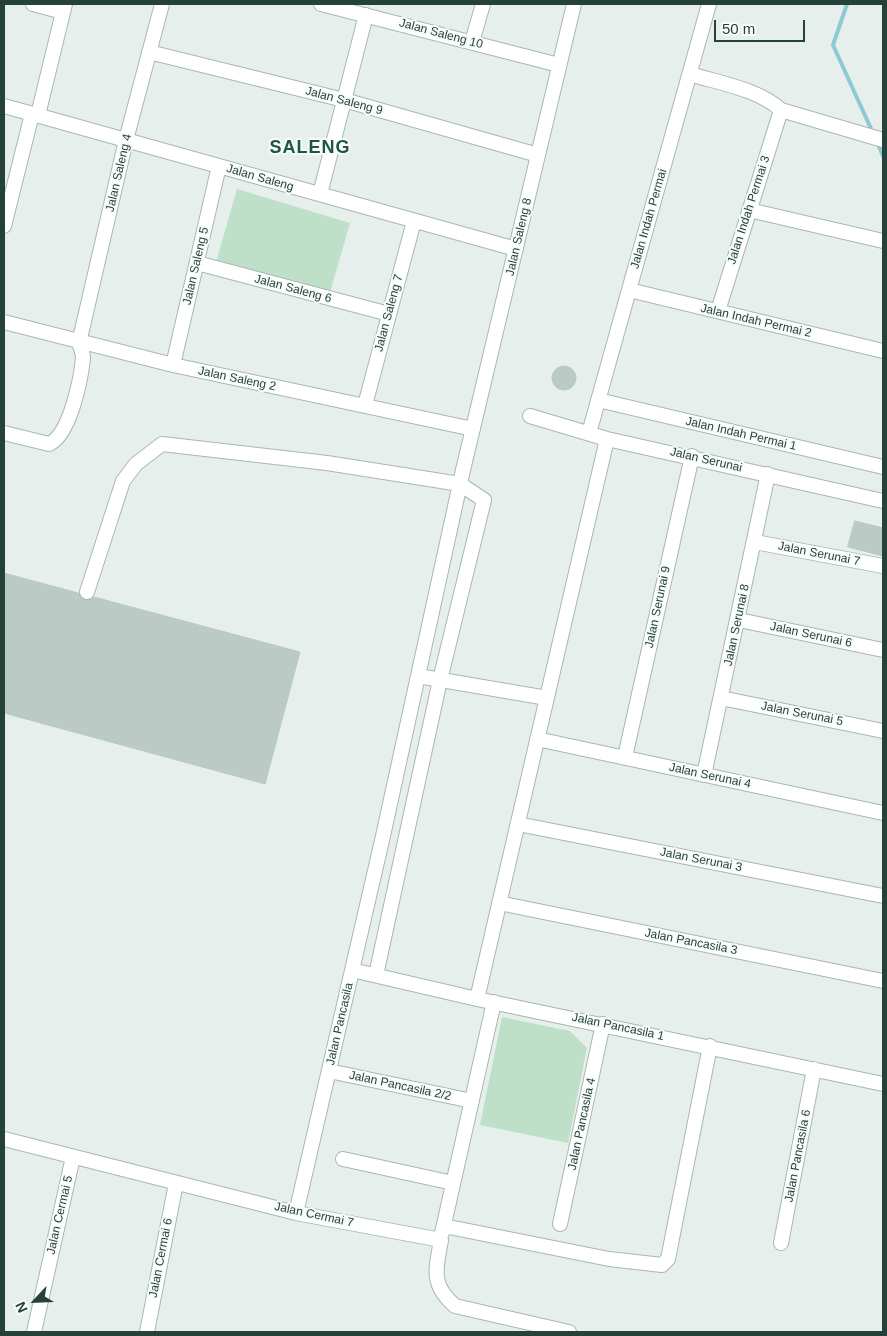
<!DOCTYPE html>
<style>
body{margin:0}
#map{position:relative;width:887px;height:1336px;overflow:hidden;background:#e6efeb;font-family:Helvetica,sans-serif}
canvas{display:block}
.frame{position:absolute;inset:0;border:5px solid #24423a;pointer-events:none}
.north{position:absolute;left:10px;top:1276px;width:50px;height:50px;-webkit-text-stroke:4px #f7fbf9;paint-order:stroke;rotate:245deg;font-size:14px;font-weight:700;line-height:20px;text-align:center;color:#24423a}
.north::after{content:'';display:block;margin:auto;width:18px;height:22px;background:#24423a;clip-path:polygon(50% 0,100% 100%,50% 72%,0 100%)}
.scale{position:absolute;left:714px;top:20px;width:91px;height:22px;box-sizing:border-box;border:2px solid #24423a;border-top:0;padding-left:6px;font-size:15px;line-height:18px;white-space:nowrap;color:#24423a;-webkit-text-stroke:4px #f7fbf9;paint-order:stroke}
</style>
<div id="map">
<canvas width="887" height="1336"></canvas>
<div class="frame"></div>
<div class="north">N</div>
<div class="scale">50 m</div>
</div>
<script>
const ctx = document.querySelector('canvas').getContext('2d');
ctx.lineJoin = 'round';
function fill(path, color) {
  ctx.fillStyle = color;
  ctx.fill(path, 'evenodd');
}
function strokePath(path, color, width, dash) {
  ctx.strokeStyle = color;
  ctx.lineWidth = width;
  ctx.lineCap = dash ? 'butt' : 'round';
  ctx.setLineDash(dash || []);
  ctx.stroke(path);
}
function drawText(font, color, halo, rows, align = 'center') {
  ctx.font = font + ' Helvetica,sans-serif';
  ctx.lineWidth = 4;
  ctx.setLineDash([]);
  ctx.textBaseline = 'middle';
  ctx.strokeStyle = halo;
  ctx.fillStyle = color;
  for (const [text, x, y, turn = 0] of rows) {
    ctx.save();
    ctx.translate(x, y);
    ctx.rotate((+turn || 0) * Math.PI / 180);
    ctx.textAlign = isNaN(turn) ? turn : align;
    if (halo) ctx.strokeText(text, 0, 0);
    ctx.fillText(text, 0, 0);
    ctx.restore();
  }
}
const green = new Path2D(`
 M237 189 350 223 329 296 216 262Z
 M502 1017 570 1031 587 1048 568 1143 480 1125Z`);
const stream = new Path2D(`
 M847 4 833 45 873 133
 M877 142 883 156`);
const building = new Path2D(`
 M552 378a12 12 0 1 1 24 0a12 12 0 1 1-24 0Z
 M855 521 883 528V556L848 547Z
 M4 573 78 593 85 600 94 597 300 652 265 784 4 713Z`);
const minor = new Path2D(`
 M33 4 63 12
 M321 4 559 65
 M472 42 483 4
 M149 52 344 100 538 155
 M690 74C719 83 758 89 781 110L883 140
 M4 106 516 249
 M38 115 65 4
 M320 194 366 15
 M749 210 883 241
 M4 226 32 114
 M197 263 389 314
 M629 290 883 351
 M718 311 781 110
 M4 322 173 365 473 429
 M173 365 219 166
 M598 400 883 467
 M365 405 414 221
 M530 416 607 439 883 501
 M4 433 49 444C70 435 81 379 83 358 83 353 81 348 79 343L126 140 162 4
 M589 433 709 4
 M755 542 883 566
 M87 592 123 481 136 464 162 444 327 463 460 484 484 500 440 680 376 975
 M739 620 883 650
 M418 676 547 698
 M721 698 883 731
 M537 739 883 813
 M625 757 692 456
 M704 775 768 474
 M518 824 883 896
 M499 903 883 981
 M352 970 477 999 883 1084
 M477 999 607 439
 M329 1071 472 1101
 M4 1139 296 1213 441 1240C436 1270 430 1284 455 1306L569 1332
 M343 1159 453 1183
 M296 1213 383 836 463 470 574 4
 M560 1224 603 1024
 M444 1226 609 1259 662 1265 668 1259 710 1046
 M442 1233 494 1002
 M781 1243 814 1069
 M34 1332 73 1157
 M147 1332 176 1183`);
const streetNames = [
 ["Jalan Saleng 10",441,34,15],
 ["Jalan Saleng 9",344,101,15],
 ["Jalan Saleng 4",119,173,-77],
 ["Jalan Saleng",260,178,16],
 ["Jalan Indah Permai 3",749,210,-72],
 ["Jalan Indah Permai",649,219,-74],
 ["Jalan Saleng 8",519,237,-77],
 ["Jalan Saleng 5",196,266,-77],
 ["Jalan Saleng 6",293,289,15],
 ["Jalan Saleng 7",389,313,-75],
 ["Jalan Indah Permai 2",756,321,13],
 ["Jalan Saleng 2",237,379,12],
 ["Jalan Indah Permai 1",741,434,13],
 ["Jalan Serunai",706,460,13],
 ["Jalan Serunai 7",819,554,11],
 ["Jalan Serunai 9",658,607,-78],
 ["Jalan Serunai 8",737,625,-78],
 ["Jalan Serunai 6",811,635,12],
 ["Jalan Serunai 5",802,714,11],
 ["Jalan Serunai 4",710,776,12],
 ["Jalan Serunai 3",701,860,11],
 ["Jalan Pancasila 3",691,942,11],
 ["Jalan Pancasila",340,1024,-77],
 ["Jalan Pancasila 1",618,1027,12],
 ["Jalan Pancasila 2/2",400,1086,12],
 ["Jalan Pancasila 4",582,1124,-78],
 ["Jalan Pancasila 6",798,1156,-79],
 ["Jalan Cermai 5",60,1215,-77],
 ["Jalan Cermai 7",314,1215,12],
 ["Jalan Cermai 6",161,1258,-79]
];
const districtNames = [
 ["SALENG",310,148]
];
fill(green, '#bfe0c8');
strokePath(stream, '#8ec9d4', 4);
fill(building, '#bbcac4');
strokePath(building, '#b8c9c2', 1);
strokePath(minor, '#a8b8b2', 16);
strokePath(minor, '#fff', 14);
drawText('12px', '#24423a', '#f7fbf9', streetNames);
ctx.letterSpacing = '1px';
drawText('bold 18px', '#1f5548', '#f7fbf9', districtNames);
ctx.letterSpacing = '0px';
</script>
